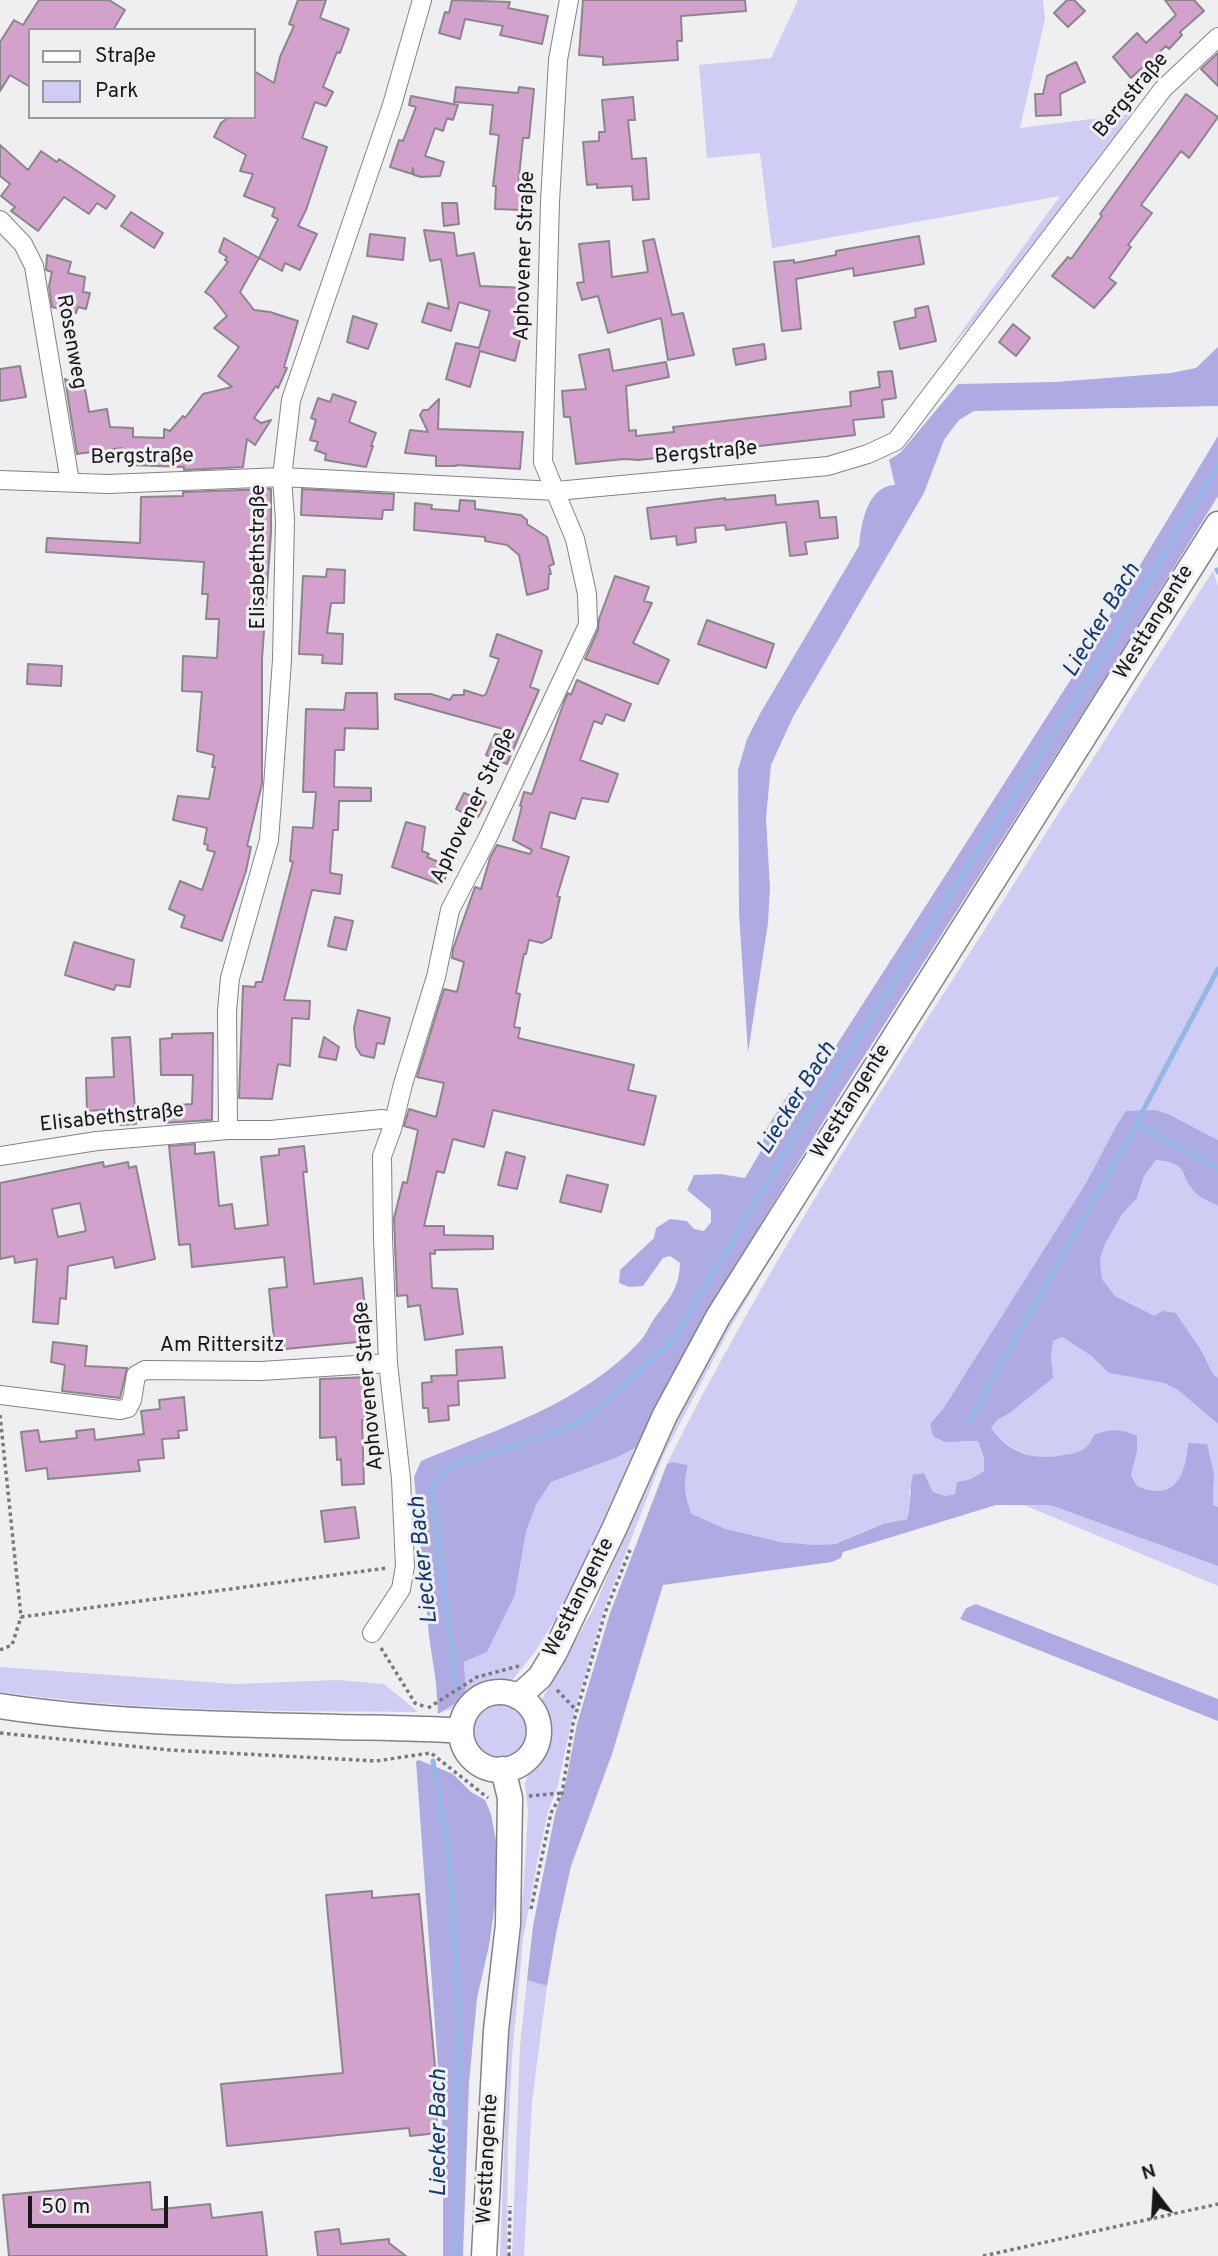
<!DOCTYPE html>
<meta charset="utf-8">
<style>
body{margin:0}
#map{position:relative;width:1218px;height:2256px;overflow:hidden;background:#efeff2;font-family:Overpass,sans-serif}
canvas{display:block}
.legend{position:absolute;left:28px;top:28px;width:228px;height:91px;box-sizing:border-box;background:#efeff2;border:2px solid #99999b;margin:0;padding:9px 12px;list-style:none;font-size:21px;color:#181819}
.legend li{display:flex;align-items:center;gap:14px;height:35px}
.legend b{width:35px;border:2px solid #99999b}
.north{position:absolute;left:1120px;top:2158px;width:70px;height:70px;-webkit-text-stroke:5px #efeff2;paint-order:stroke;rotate:343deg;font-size:19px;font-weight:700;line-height:28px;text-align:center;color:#181819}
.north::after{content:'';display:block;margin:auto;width:24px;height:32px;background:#181819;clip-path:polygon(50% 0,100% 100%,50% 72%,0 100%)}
.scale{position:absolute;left:28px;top:2196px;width:140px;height:32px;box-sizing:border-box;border:4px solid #181819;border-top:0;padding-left:9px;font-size:21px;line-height:24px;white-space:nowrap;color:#181819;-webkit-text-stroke:5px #efeff2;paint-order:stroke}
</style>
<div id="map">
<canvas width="1218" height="2256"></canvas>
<ul class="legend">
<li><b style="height:9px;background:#fff"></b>Straße</li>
<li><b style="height:19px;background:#cfcdf3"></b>Park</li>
</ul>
<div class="north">N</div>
<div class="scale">50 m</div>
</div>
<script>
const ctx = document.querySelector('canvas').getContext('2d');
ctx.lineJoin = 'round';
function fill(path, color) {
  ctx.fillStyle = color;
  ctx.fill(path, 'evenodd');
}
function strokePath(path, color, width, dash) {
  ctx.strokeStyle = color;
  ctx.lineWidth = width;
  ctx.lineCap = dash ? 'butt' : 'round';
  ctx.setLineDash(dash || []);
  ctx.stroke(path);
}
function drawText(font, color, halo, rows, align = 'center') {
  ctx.font = font + ' Overpass,sans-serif';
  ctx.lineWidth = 6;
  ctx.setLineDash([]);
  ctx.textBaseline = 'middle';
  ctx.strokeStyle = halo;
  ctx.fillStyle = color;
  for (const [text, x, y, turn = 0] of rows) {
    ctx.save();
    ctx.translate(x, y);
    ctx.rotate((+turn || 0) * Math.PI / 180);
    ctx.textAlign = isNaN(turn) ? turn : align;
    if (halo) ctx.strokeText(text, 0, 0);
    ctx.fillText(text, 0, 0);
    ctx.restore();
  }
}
const green = new Path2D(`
 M798 0H1043L1045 19 1020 128 1130 114 1071 207 1013 278 946 353 1060 196 772 248 760 153 707 158 699 65 771 58Z
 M1218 540V550L805 1200 729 1330 664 1454 603 1612 571 1724 558 1785 548 1812 538 1858 523 1939 512 2057 508 2139 507 2256H500L508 2043 524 1881 528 1812 525 1783 531 1768 542 1758 550 1737 549 1717 542 1699 594 1608 661 1448 727 1320Z
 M1213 571 1218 586V1140L1168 1114 1115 1128 1086 1183 943 1409 930 1424 960 1442 978 1441 984 1458V1471L971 1479 957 1482 956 1494 945 1496 933 1492 924 1474 909 1491 911 1506 907 1519 883 1524 834 1544 815 1545 781 1542 726 1529 692 1514C686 1497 683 1483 688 1465L673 1462 667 1464C758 1281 869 1109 980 937 1058 815 1134 692 1213 571Z
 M1156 1160C1194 1166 1176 1174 1198 1195 1203 1200 1212 1202 1218 1206V1378L1213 1374 1201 1350 1176 1313 1155 1316 1115 1296 1102 1279 1100 1259 1106 1242 1121 1214 1137 1198 1144 1176Z
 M1062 1337 1090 1355 1109 1373 1164 1383 1178 1390 1218 1424V1507L1213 1505 1214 1474 1188 1443C1185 1476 1176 1502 1137 1486L1131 1475 1137 1452 1090 1445C1060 1469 1012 1458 990 1428L997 1420 1010 1413 1052 1379 1051 1356 1053 1341Z
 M637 1447 562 1609 535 1652 510 1683 484 1687 452 1709 442 1712 466 1697 464 1662 487 1652 515 1595 526 1532 536 1505 551 1482 618 1457Z
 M1024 1505H1050L1218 1566V1586Z
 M0 1667 235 1684 338 1680 384 1684 418 1712C279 1711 139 1712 0 1692Z
 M474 1731a26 26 0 1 1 52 0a26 26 0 1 1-52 0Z
 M527 1980 547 1986 532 2102 524 2256H512L520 2046Z`);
const forest = new Path2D(`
 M1218 347V406L974 411 959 420 944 440 924 493 793 717 771 765 766 818 770 888 768 923 748 1053 739 913 738 770 747 739 761 712 859 546C861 524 867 486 895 485L889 460 901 452 958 384 1055 382 1171 373 1196 368Z
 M1218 436V496L1131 637 842 1091 721 1289 637 1447 618 1457 551 1482 536 1505 526 1532 515 1595 487 1652 464 1662 466 1697 438 1714 436 1683 429 1636 414 1477 421 1461C497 1429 582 1404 640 1341 646 1335 649 1326 654 1319 669 1298 679 1290 680 1263L670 1256 663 1258 643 1286 629 1287 619 1283 620 1270 654 1238 656 1228 670 1219 687 1221 694 1229 704 1231 711 1222V1210L687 1190 694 1175 720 1174 745 1178 762 1149 765 1131 789 1093 807 1091 1073 676Z
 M1155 1110 1168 1114 1218 1140V1206C1212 1202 1203 1200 1198 1195 1176 1175 1194 1165 1156 1160L1144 1176 1137 1198 1122 1214 1106 1242 1100 1259 1102 1279 1115 1296 1155 1316 1162 1311 1176 1313 1201 1350 1213 1374 1218 1378V1424L1178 1390 1164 1383 1109 1373 1090 1355 1062 1337 1053 1341 1051 1356 1053 1378 1010 1413 997 1420 991 1428C1008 1453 1034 1461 1064 1455 1079 1453 1088 1450 1094 1435 1110 1428 1122 1429 1137 1436V1452L1131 1475 1137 1486C1176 1502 1185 1476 1188 1443L1207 1444 1214 1474 1213 1505 1218 1507V1566L1050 1505H996L843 1552 841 1558 832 1562 663 1585 612 1754 571 1866 556 1934 547 1986 527 1980 533 1926 555 1814 566 1781 577 1724 610 1613 667 1464 673 1462 688 1465C683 1483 685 1497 692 1514L726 1529 781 1542 815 1545 835 1544 883 1524 907 1519C912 1504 909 1490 913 1475L924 1473 933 1492 945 1496 955 1494 957 1482 971 1479 984 1471V1458L978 1441 945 1442 933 1436 930 1424 943 1409 1086 1183 1115 1128 1126 1111Z
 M976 1604 1218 1699V1721L960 1619 966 1608Z
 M419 1760 453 1774 471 1792 485 1800 491 1814 497 1846 499 1877 489 1946 477 1998 469 2083 463 2256H443V2137L416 1761Z`);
const stream = new Path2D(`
 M1217 570 1218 572
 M1218 969 1136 1124 1218 1168
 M968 1423 1136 1124
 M456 1686 431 1488 438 1478 454 1464 552 1434 584 1419 613 1396 672 1341 797 1132 1072 705 1218 465
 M433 1761 449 1860 459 2009 457 2256`);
const building = new Path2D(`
 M39 0H109L125 10 113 30H30V87L10 75 0 91V42L14 20 23 25Z
 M298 0H326L320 18 349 29 340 53 337 52 323 87 333 92 326 106 315 102 302 138 327 147 306 210 298 226 317 234 300 270 285 263 282 271 259 258 278 219 272 216 275 208 244 196 253 174 240 171 246 155 214 137 221 123 229 117H254V71L274 83 280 57 294 26 289 24Z
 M452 0 510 2 508 8 548 16 542 44 500 35 503 26 465 19 460 39 439 33 445 12 449 13Z
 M583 0H745L746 11 681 16 682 41H677L678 60 603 65V57L579 55Z
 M1067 0H1074L1085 11 1068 27 1054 13Z
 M1165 0H1194L1204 11 1180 32 1182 35 1169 49 1166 46 1131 78 1113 57 1137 33 1146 43 1176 15Z
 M1218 53V86L1201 69Z
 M1076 62 1085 82 1060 94 1061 115 1036 116 1035 94H1043L1047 76Z
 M456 87 518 93 519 87 534 89 529 138H523L518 186H521L520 210 495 209 496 186H493L499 135 490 134 493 105 454 102Z
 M1186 94 1218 117 1189 158 1181 151 1141 205 1152 213 1128 245 1131 247 1109 278 1116 283 1094 308 1052 276 1068 257 1071 259 1102 216 1100 214Z
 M411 96 458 105 453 120 447 118 443 131 435 128 425 156 444 162 440 176 421 177 414 175 413 168 412 174 390 167 399 140 403 141 416 107 409 105Z
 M633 97 635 120H628L632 159 646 158 649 199 633 200 632 186 597 188V184L587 185 583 142 599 141V132H605L602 100Z
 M0 145 28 170 41 151 57 162 59 159 115 196 106 209 97 203 89 214 64 197 38 231 11 211 15 207 1 196 10 184 0 176Z
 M442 203H457L459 224 444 226Z
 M131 212 163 233 154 248 121 226Z
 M424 230 454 233 457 256 474 253 480 286 527 288V312L515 361 480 351 470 387 446 379 456 343 479 348 490 311 459 302 451 331 422 322 428 303 449 309 441 259 430 261Z
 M370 234 405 238 403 260 367 256Z
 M919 236 924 264 854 276 853 268 796 279 801 329 782 331 774 262 794 260V263L836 255V251Z
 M224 238 259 258 240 292 254 310 270 312 298 321 284 367 287 368 278 388 276 386 254 418 261 423 271 420 255 445 247 439 243 467 184 470V467L129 465 130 453H121L122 448 77 454 65 379 85 389 89 412 107 409 110 427 133 428V437L164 438V429L170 431 183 416 185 418 203 394 232 387 218 376 239 347 214 328 227 316 213 298 205 292 228 262 225 260 227 257 219 252Z
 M654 239 672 315 683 313 694 355 668 360 661 318 608 333 598 296 582 300 577 283 584 282 579 244 609 241 612 277 648 272 643 241Z
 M47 255 71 262 68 273 85 277 83 292 90 293 86 309 78 307 76 313 52 307 49 286 52 272 46 270Z
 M928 306 936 341 900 349 894 322 916 317 915 309Z
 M353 316 377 324 368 349 347 342Z
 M1013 324 1030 338 1016 356 999 342Z
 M764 344 766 359 736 365 733 349Z
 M609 349 613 371 666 362 669 377 626 386 629 431 636 430V436L674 432 673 427 851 406 850 392 880 387 878 372 892 371 896 398 882 400 884 417 853 420 855 435 639 460 624 459 576 464 570 417H564L562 391 586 389 579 355Z
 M20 366 26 397 0 401V369Z
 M333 394 356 402 349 422 376 433 371 446H373L366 467 325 460 326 454 315 450 318 442 310 440 316 420 311 418 318 398 330 402Z
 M439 399 438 429 523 432 520 469 456 465V466H436V456L405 453 410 430 428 432 420 415 423 410H428Z
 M271 489V533L262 659V784L247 846 251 847 246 871 222 941 181 927 185 916 169 909 180 881 202 890 215 852 207 850 208 845 204 844 207 828 173 820 178 796 209 799 215 767H212L214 755 197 751 202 692 182 691 183 656 217 658 219 619H206L208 594H202L204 562 46 552 47 538 140 543 141 497 183 496V492Z
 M302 489 394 494 393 510H383L382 519 301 515Z
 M775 495 776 505 818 501 820 518 836 517 838 538 805 542 807 554 790 556 786 522 726 530 725 525 695 528 696 542 677 545 676 536 651 539 647 508 725 498V500Z
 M460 500 475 501V509L521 515 527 520V524L547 537 554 564 549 566 551 574H549L548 589 527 595 519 555 507 545 485 541V537L414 530 415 503 432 505 431 509 459 511Z
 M327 569 345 570 344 603H331L327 633 343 634 342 664 322 663 323 655 299 654 303 576 326 577Z
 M615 576 649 587 644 601 652 603 633 643 669 660 658 684 585 659 598 630 599 619Z
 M707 620 774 644 766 668 698 644Z
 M497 634 542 651 530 687 539 690 507 764 486 755 495 734 502 735 503 729 395 699V694H431L450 700 453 695H464V690L483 696 486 694 499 659 490 656Z
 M28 664 62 666 61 686 27 684Z
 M577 680 631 704 624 721 606 714 602 724 594 721 580 760 618 774 608 802 582 798 575 819 550 812 541 848 569 857 557 896 560 897 551 938 542 943 529 940 526 954H524L516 993 520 994 514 1027 520 1028 518 1038 634 1065 628 1090 656 1096 644 1145 493 1110 484 1147 453 1139 444 1173 437 1171 424 1226H444V1235L493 1236V1249L435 1250V1254L430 1253 432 1288 457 1289 463 1334 425 1340 420 1305 408 1307 407 1295 397 1296 394 1218 403 1182 407 1183 418 1130 404 1126 409 1109 436 1117 444 1083 417 1077 444 989 457 992 464 962 452 958 453 949 475 887 481 889 490 858 497 845 530 854 532 850 513 840 522 806H520L524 792 532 794 564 702 568 693 571 695Z
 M346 693H377L378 729 345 728 344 750H335L334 787 371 788V801H339L338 830H333L330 873 342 875 340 894 312 890 284 1000 310 1001 309 1019 292 1018 290 1066 278 1064 272 1099 239 1098 243 986 255 987 256 982H262L293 862 290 861 293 827 313 828 316 792H303L306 709 344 710Z
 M464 793 486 802 478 817H470L456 809Z
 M406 822 425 827 422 851 429 854 427 857 450 867 442 885 392 867Z
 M335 917 353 921 346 950 328 946Z
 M74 942 134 960 130 987 116 985 114 990 65 975Z
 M358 1010 390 1018 384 1044 377 1043 374 1058 361 1055 356 1047 354 1028Z
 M213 1033 212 1120 163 1123 162 1106 192 1104 193 1075H161L160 1039 172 1038V1034Z
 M130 1037 136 1124 120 1125 119 1109 87 1111 86 1078 114 1077 112 1038Z
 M324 1037 339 1047 336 1060 319 1057Z
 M195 1144V1154L214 1152 219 1206 232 1204 235 1229 268 1225 261 1157 279 1155V1149L304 1146 307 1172H303L314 1284 362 1278 368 1341 275 1350 269 1289 287 1287 284 1257 192 1267 190 1244 179 1245 169 1146Z
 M506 1152 525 1157 517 1189 498 1185Z
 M103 1162 104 1167 128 1162 129 1168 136 1166 155 1259 115 1268 113 1257 68 1266 66 1299 60 1298 58 1324 33 1322 37 1259 15 1263 14 1256 0 1259V1183ZM80 1203 86 1231 58 1237 52 1209Z
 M567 1175 608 1185 601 1212 560 1202Z
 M53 1342 87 1346 85 1366 127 1368 120 1398 62 1391 65 1365 51 1362Z
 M502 1347 505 1378 458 1381 459 1405 448 1406 449 1420 429 1422 428 1408H423L422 1383 432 1382 431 1376 457 1375 456 1350Z
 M369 1377 370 1420H362L364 1484 342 1485 341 1459 337 1460 336 1437 320 1438V1379Z
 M184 1397 187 1430 178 1431 179 1438 162 1439 164 1458 138 1460 140 1471 48 1479 47 1468 26 1471 21 1432 38 1430 40 1442 77 1438 76 1431 94 1429 95 1440 144 1434 141 1411 160 1409 159 1400Z
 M355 1507 359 1538 325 1542 321 1511Z
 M372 1891V1898L419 1894 436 2077 433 2078 438 2133 410 2136 409 2128 227 2146 221 2084 343 2073 326 1895Z
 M150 2182 152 2210 210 2204 212 2218 262 2212 267 2256H9L3 2195Z
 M339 2229 341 2244 389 2239V2243L406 2256H318L315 2232Z`);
const path = new Path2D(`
 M0 1415 21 1617 387 1568
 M381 1648 415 1703 426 1707
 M0 1650 12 1645 21 1617
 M557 1690 577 1711
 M428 1708 477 1677 519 1666
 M0 1733 170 1750 376 1761 431 1753 488 1798
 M529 1796 562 1793
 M531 1909 551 1813 562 1793 573 1724 605 1613 630 1550
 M509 2256 510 2206
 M983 2256 1218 2204`);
const minor = new Path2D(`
 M0 220 23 244 34 266 70 482
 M0 480 108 484 282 477 556 491 828 466 868 454 896 441 1163 89 1218 37
 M228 1130 227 1011 230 978 269 840 272 801 282 660 285 520 282 477 291 400 392 105 422 0
 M0 1156 97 1141 228 1130H271L382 1119 394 1122
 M0 1395 120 1410 128 1408 132 1400 136 1375 145 1370 261 1371 388 1363
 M372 1633 401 1589 405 1566 401 1479 388 1363 383 1238 382 1156 392 1129 403 1084 436 977 450 910 487 839 588 625 587 594 575 539 543 462 550 202 558 60 569 0`);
const secondary = new Path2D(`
 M461 1731a39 39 0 1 1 78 0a39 39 0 1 1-78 0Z
 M518 1697 540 1677 555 1652 615 1527 665 1415 718 1317 1218 524
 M0 1706C111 1723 225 1724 337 1727 379 1728 419 1728 461 1731
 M484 2256 496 2030 508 1924 510 1798 503 1769`);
const streetNames = [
 ["Bergstraße",1132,96,-50],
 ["Aphovener Straße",526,256,-88],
 ["Rosenweg",70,342,80],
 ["Bergstraße",706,454,-5],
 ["Bergstraße",142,458,-1],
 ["Elisabethstraße",260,557,-90],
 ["Westtangente",1155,623,-58],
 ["Aphovener Straße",475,806,-64],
 ["Westtangente",852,1102,-58],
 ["Elisabethstraße",112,1119,-6],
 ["Am Rittersitz",222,1347],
 ["Aphovener Straße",370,1386,-95],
 ["Westtangente",580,1598,-63],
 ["Westtangente",489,2159,-87]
];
const waterNames = [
 ["Liecker Bach",1103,621,-59],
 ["Liecker Bach",798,1099,-58],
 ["Liecker Bach",425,1560,-96],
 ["Liecker Bach",440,2133,-90]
];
fill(green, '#cfcdf3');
fill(forest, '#aeabe2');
strokePath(stream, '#95b7e8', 5);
fill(building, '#d2a2cc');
strokePath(building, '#898789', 2);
strokePath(minor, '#838386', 20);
strokePath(secondary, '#838386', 27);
strokePath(path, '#7a7a7c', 3.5, [3.5, 3.5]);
strokePath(minor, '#fff', 18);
strokePath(secondary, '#fff', 24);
drawText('21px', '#181819', '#efeff2', streetNames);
drawText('italic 23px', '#103a74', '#efeff2', waterNames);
</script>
